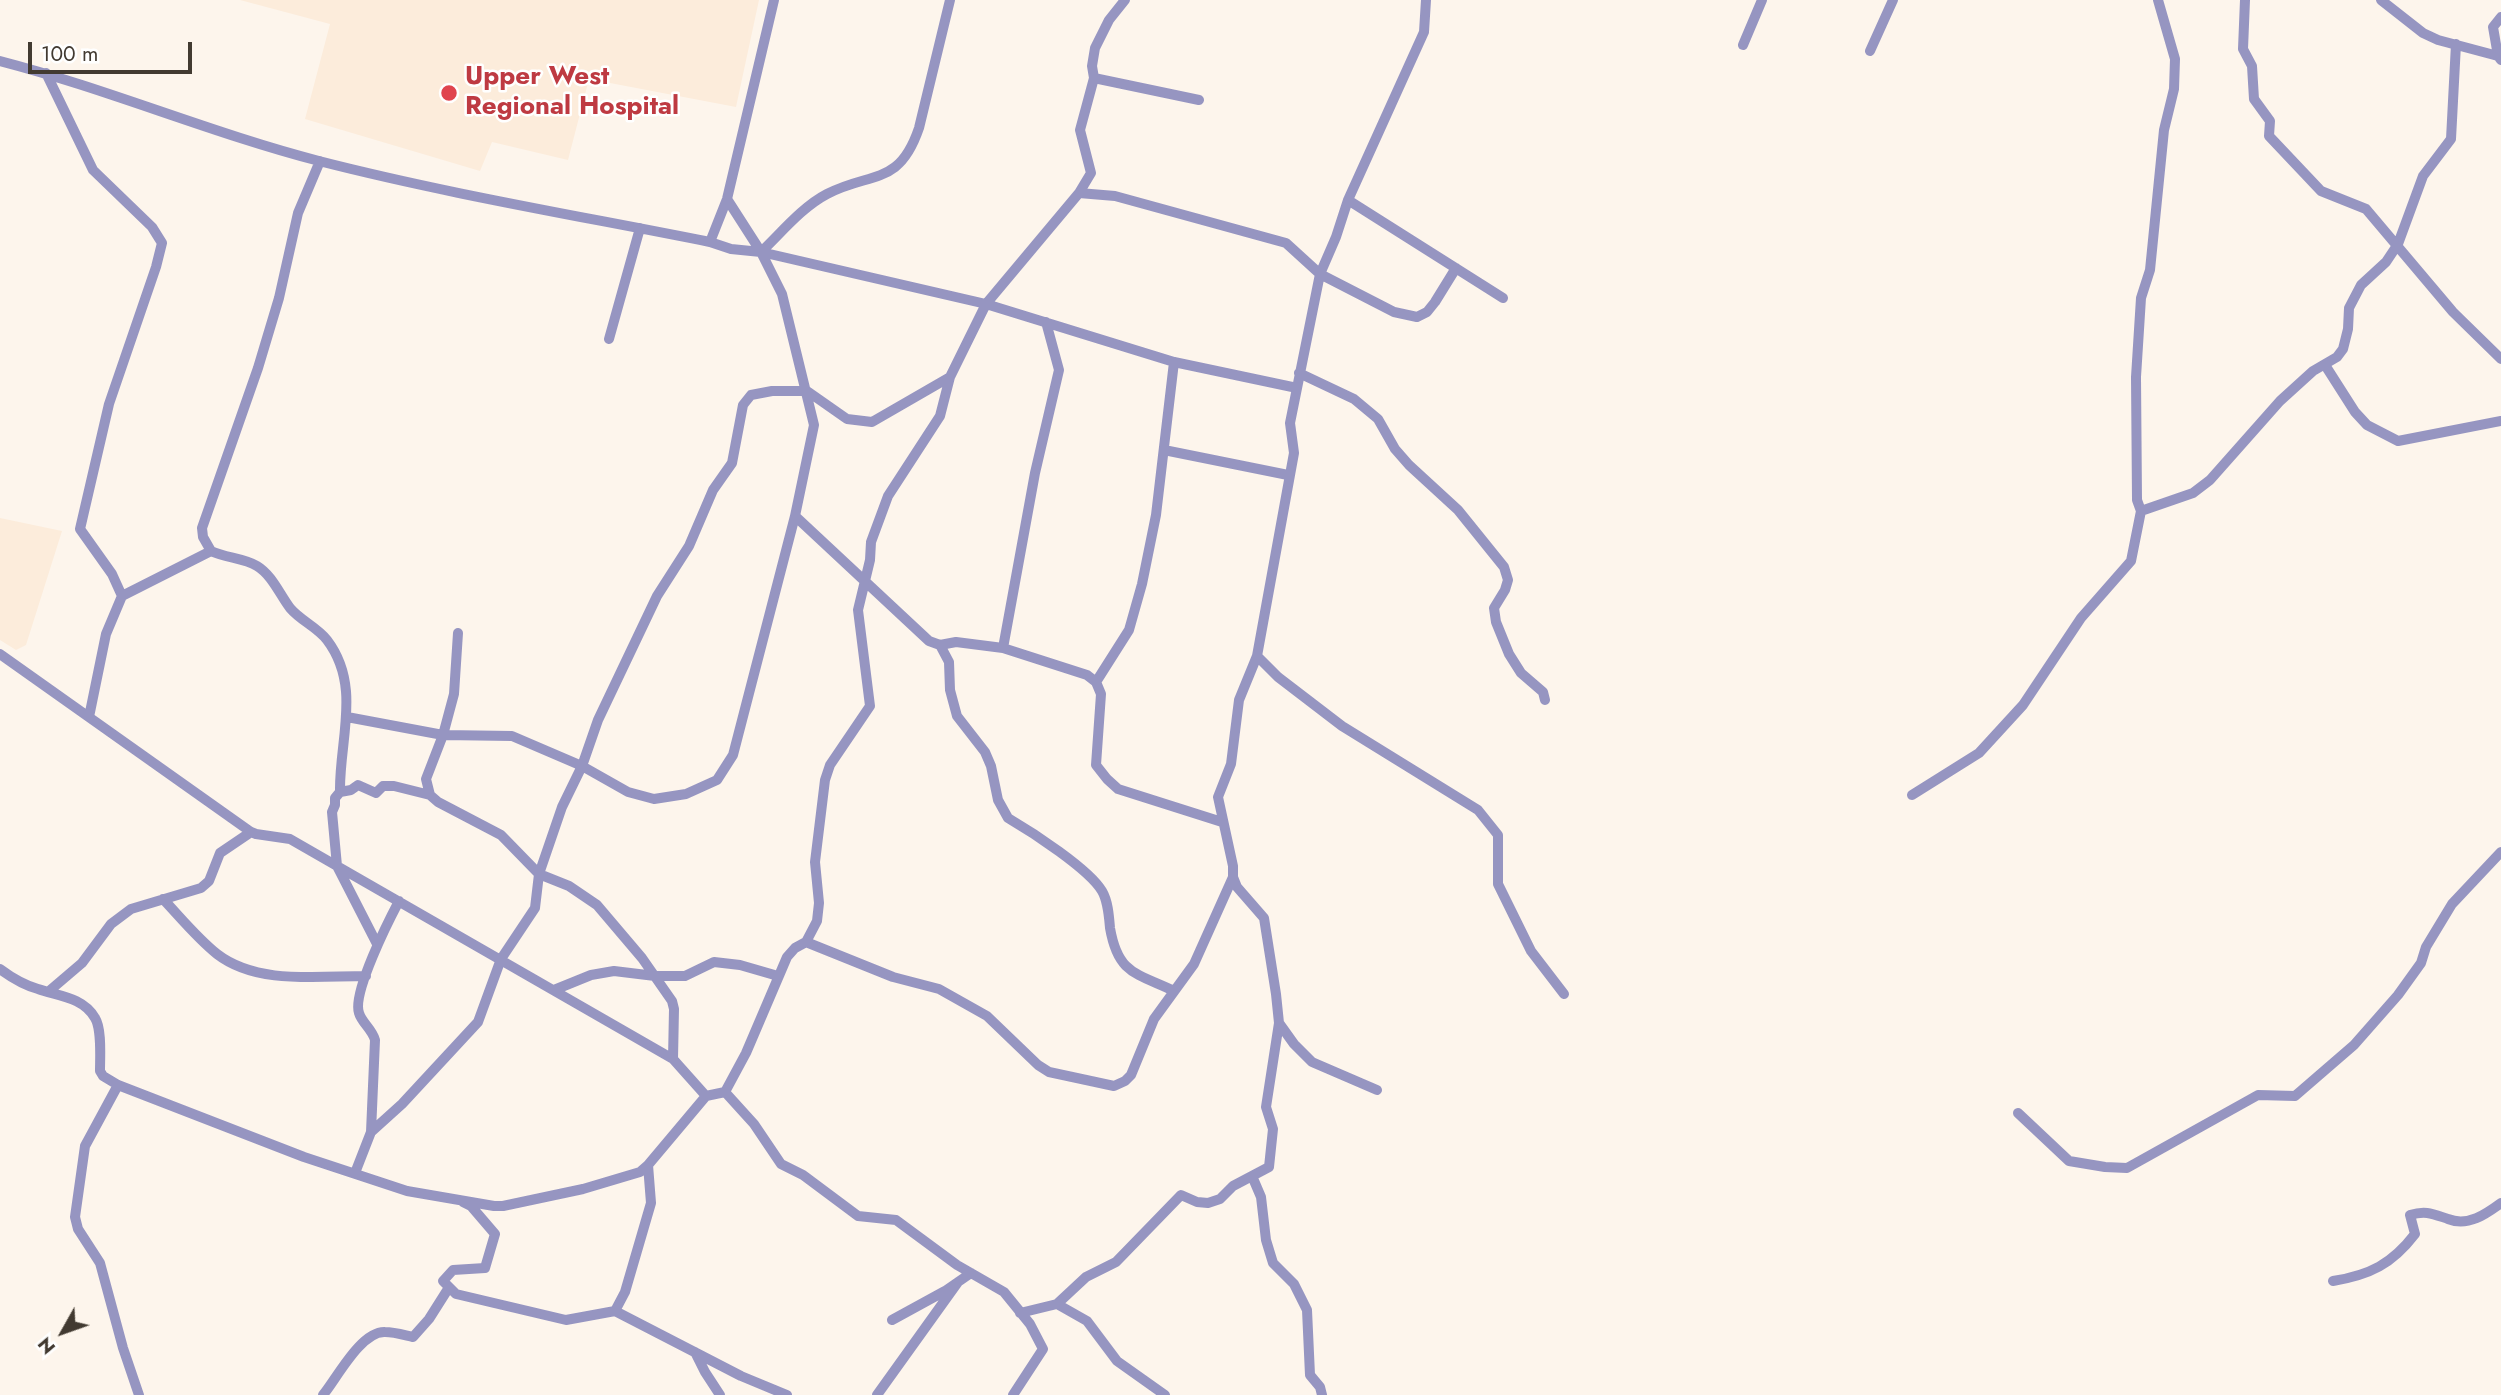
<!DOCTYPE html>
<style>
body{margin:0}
#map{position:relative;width:2501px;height:1395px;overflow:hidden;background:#fdf5ec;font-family:Jost,sans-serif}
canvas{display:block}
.north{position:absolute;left:28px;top:1297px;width:70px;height:70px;-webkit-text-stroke:5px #fff;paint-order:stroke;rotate:230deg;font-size:19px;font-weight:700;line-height:28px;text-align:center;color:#423a31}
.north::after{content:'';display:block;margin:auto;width:24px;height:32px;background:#423a31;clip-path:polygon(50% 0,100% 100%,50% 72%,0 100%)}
.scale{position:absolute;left:28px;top:42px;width:164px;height:32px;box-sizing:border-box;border:4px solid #423a31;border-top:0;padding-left:9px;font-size:21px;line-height:24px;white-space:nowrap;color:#423a31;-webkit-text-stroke:5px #fff;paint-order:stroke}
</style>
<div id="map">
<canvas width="2501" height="1395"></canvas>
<div class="north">N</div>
<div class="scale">100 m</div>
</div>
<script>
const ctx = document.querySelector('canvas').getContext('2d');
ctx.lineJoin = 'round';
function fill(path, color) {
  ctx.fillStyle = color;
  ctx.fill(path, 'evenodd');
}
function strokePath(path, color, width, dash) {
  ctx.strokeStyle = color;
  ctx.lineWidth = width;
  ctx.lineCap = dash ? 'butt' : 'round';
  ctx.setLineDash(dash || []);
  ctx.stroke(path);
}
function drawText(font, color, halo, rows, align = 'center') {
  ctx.font = font + ' Jost,sans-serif';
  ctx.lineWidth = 5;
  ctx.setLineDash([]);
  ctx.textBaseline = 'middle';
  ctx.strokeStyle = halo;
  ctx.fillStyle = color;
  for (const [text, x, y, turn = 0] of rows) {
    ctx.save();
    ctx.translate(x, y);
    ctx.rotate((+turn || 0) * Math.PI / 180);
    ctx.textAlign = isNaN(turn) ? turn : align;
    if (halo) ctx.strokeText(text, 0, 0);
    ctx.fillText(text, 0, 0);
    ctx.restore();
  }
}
const built = new Path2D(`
 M240 0H759L736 107 589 79 568 160 492 142 480 171 305 119 330 24Z
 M0 518 62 531 26 645 16 650 0 640Z`);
const street = new Path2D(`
 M2245 0 2243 49 2252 66 2254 99 2270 121 2269 136 2321 191 2366 209 2453 312 2501 359
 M2381 0 2423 33 2438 40 2498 56 2501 60
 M1743 45 1762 0
 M1870 51 1893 0
 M2498 56 2493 27 2501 17
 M0 61C108 89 211 133 319 161 448 194 580 216 710 242L731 249 761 252 986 304 1174 362 1297 388
 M46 73 93 170 152 227 162 243 156 267 109 404 80 529 112 574 122 596 106 634 89 717
 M1094 78 1199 100
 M1079 193 1115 196 1286 243 1320 274 1394 312 1417 317 1427 312 1435 302 1456 268
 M1348 200 1503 298
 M710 242 727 199 774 0
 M761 252C781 233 802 207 827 194 871 171 899 187 919 128L950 0
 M609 339 640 228
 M2325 365 2355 412 2367 425 2398 441 2501 421
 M1299 373 1354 399 1378 419 1395 449 1409 465 1458 510 1504 567 1508 580 1505 590 1494 608 1496 622 1509 654 1521 673 1543 692 1545 700
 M1164 450 1288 475
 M2141 511 2193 493 2210 480 2280 401 2313 371 2337 357 2343 349 2348 329 2349 308 2361 285 2386 262 2398 244 2423 176 2451 139 2456 44
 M795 516 929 641 940 645 956 642 1003 648 1087 675 1096 682 1101 694 1096 765 1107 779 1118 789 1222 822
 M211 551 203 537 202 528 258 368 279 298 298 213 320 161
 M122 596 211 551C226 558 244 558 257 566 272 575 280 595 290 608 301 621 317 627 327 640 362 686 339 740 340 792
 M458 633 454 694 443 735 426 779 430 795 438 802 501 835 539 874 569 886 597 905 642 958 672 1001 674 1009 673 1059
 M940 645 949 662 950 690 957 716 985 752 991 766 998 800 1008 818C1032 832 1089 869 1102 891 1108 901 1109 916 1110 928 1118 974 1136 973 1174 991
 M1003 648 1035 473 1059 370 1046 322
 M0 654 251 832 256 834 290 839 673 1059 706 1096
 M1257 656 1278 677 1342 726 1478 810 1498 835V884L1531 951 1564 994
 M1096 682 1129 630 1142 584 1156 515 1174 362
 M347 717 443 735 512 736 582 766 628 792 654 799 686 794 717 780 733 755 795 516 814 425 782 294 761 252 727 199
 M1912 795 1979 753 2023 705 2081 618 2131 561 2141 511 2137 500 2136 377 2141 298 2150 270 2164 130 2174 89 2175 59 2158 0
 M163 899C181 918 197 938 217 954 257 985 318 976 366 976
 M806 942 893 977 939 989 987 1016 1038 1065 1049 1072 1114 1086 1125 1081 1131 1075 1154 1019 1194 964 1233 877
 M377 944 337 866 332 812 335 805V798L340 792 351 790 358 785 376 793 383 786H394L430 795
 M0 969C12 978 24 985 38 989 58 996 83 997 95 1018 102 1029 100 1056 100 1071L103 1076 118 1085 304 1157 407 1191 494 1206H503L583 1189 640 1172 648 1165 706 1096 725 1092
 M554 990 591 975 614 971 655 976H685L714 962 740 965 778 976
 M48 992 82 963 111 924 131 909 201 888 209 881 220 853 251 832
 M1279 1023 1294 1044 1312 1062 1377 1090
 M118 1085 85 1146 75 1217 78 1229 100 1263 123 1348 139 1395
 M725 1092 746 1053 787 957 795 948 806 942 817 921 819 903 815 862 825 780 830 765 870 706 858 610 870 560 871 542 888 496 940 416 950 377 986 304 1079 193 1091 173 1080 130 1094 78 1092 66 1095 48 1109 20 1125 0
 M725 1092 754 1124 781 1164 803 1175 858 1216 896 1220 957 1265 1004 1292 1030 1324 1043 1349 1013 1395
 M2018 1113 2069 1161 2105 1167 2127 1168 2258 1095 2295 1096 2354 1045 2398 995 2421 963 2426 947 2452 904 2501 852
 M371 1132 402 1104 478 1022 501 959 535 908 539 874 562 807 582 766 598 720 657 596 689 546 713 490 732 463 743 405 751 395 772 391H807L847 419 872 422 950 377
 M1269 1167 1273 1129 1266 1107 1279 1023 1276 994 1264 918 1237 887 1233 877V866L1218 797 1231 764 1239 700 1257 656 1294 453 1290 423 1320 274 1336 237 1348 200 1424 32 1426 0
 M355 1173 371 1132 375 1040C372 1029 362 1023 359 1013 352 993 389 920 399 901
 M463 1202 471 1206 495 1234 485 1268 453 1270 443 1281 456 1294 566 1320 615 1311 625 1292 651 1203 648 1165
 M2333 1281C2370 1275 2392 1264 2415 1234L2410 1215C2426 1210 2433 1214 2448 1219 2468 1227 2486 1214 2501 1203
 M1057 1304 1087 1321 1117 1361 1165 1395
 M615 1311 741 1376 787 1395
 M1020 1313 1057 1304 1086 1277 1116 1262 1181 1195 1197 1202 1208 1203 1220 1199 1233 1186 1269 1167 1252 1176 1261 1197 1266 1240 1273 1263 1294 1284 1307 1310 1310 1375 1320 1387 1322 1395
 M892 1320 945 1291 971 1273
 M695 1352 705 1372 720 1395
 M323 1395C337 1378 361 1331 385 1332 394 1332 404 1335 413 1337L429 1319 448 1289
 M877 1395 958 1282`);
const markers = [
 [449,93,9,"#e0444e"]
];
const healthNames = [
 ["Upper West",465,78],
 ["Regional Hospital",465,108]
];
fill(built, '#fcecdb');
strokePath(street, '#9695c1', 10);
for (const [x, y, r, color] of markers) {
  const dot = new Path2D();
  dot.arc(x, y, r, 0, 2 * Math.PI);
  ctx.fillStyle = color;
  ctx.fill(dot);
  strokePath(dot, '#fff', 2.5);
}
drawText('bold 26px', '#be3a42', '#fff', healthNames, 'left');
</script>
